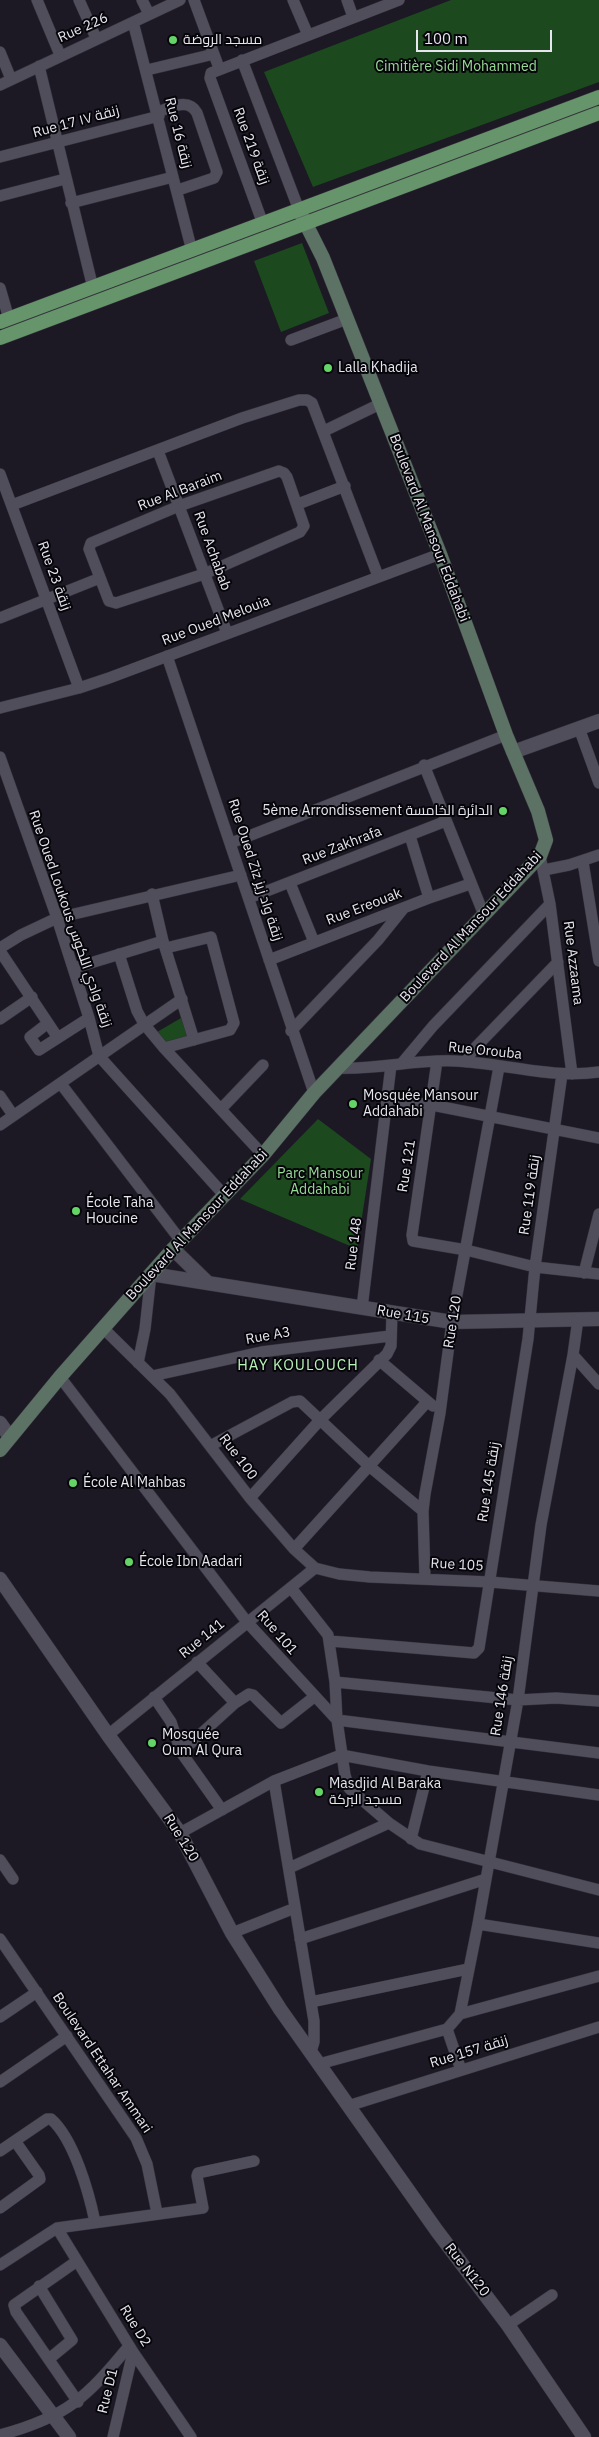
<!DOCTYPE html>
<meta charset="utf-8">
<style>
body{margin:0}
#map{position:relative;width:599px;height:2437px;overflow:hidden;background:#1c1925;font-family:"IBM Plex Sans",sans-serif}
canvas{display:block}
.scale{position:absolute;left:416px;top:30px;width:136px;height:22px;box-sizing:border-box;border:2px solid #e7e5ee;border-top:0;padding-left:6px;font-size:15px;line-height:18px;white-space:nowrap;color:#e7e5ee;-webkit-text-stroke:4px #06050a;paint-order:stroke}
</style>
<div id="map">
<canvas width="599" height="2437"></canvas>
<div class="scale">100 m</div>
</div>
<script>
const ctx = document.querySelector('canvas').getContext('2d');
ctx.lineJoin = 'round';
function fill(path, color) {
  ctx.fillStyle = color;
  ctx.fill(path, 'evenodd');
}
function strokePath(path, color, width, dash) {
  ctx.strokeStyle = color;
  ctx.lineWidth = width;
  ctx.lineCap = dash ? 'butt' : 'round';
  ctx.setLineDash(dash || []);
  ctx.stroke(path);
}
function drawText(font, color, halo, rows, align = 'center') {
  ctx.font = font + ' "IBM Plex Sans",Cairo,sans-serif';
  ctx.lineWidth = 4;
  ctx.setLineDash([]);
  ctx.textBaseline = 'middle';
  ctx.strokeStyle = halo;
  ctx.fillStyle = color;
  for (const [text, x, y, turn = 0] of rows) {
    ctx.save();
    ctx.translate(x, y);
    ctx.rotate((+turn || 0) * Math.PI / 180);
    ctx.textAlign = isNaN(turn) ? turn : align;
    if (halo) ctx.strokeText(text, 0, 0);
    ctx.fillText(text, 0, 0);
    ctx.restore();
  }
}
const green = new Path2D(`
 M451 0H599V82L313 187 264 72Z
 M302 243 329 313 281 332 254 261Z
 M181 1018 189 1040 167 1045 157 1032Z
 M318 1119 371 1159 357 1249 240 1199Z`);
const minor = new Path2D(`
 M37 0 60 55
 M79 0 96 38
 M142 0 149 14
 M194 0 219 68
 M293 0 308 35
 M347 0 353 17
 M133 22 192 251
 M0 52 11 79
 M242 60 299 210
 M39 66 93 288
 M147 70 214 54
 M0 85 180 0
 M157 112C171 108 188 97 197 113L217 172 214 178 178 190
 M0 157 159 116
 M0 196 65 179
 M71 203 173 177
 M263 224 210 78 211 73 399 0
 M0 288 9 319
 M291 340 347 319
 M324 431 380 404
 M158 451 227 633
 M279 471 284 473 287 477 304 526 300 532 204 574 116 603 109 601 89 549 91 543 179 506Z
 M0 474 79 688
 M298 504 345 486
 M12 505 242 418 299 400H307L312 403 378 576
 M0 618 100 578
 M167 656 314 1093
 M0 708 79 688 109 678 440 554
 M579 728 599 783
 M0 757 57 918 89 1018 99 1056 224 1195
 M424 765 484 915
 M410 836 429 898
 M231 843 506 735
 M540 856 550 904 572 1074
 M583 862 599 961
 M544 870 569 865 599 855
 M290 883 314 942
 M152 894 163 941 194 1040
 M249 898 446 821
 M0 948 21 935 57 918 241 875
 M0 951 58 1038
 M119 954 137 1011 144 1024 164 1048 263 1155
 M269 960 429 898 470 884
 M74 968 163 941
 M0 1019 32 997
 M48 1023 30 1037 39 1050 89 1018
 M291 1031 378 940 403 909
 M164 1048 230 1030 234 1023 211 937 166 948
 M437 1061 412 1235 413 1241 466 1250 535 1267 599 1274
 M466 1062 472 1051 558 962
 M402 1063 433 1026 550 904
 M338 1068C377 1070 416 1059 455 1061 503 1063 551 1079 599 1072
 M61 1084 181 1241
 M0 1096 13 1115
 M387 1099 432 1105 599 1138
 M221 1109 263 1065
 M0 1125 182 999
 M584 1273 599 1214
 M362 1308 391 1065
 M103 1328 170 1394 250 1498 294 1549 315 1568 339 1574 370 1577 490 1582 599 1591
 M573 1355 599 1384
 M379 1360 433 1406
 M138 1363 145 1329 151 1274
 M152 1376 261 1352 390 1336
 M60 1377 247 1622 337 1720 345 1775 349 1788 353 1792 389 1823 420 1844 599 1890
 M210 1446 292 1402 300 1401 369 1466 423 1511
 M250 1498 320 1420 387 1354 391 1346 392 1313
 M294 1549 427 1402
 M425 1579 423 1511 425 1494 440 1413 452 1322 499 1067
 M291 1588 328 1635 335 1682 337 1720 599 1753
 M330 1641 474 1653 479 1648 528 1339 535 1267 562 1074
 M197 1662 235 1703
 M335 1682 518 1700 556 1698 599 1701
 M154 1697 171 1722 181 1752 222 1810
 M108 1735 315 1568
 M181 1752 235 1703 249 1694 253 1695 281 1723 314 1697
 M274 1781 314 2021V2042L311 2052
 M180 1833 274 1781 341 1755 428 1771 599 1795
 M411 1839 428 1771
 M0 1860 13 1879
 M289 1868 389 1823
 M478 1924 599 1943
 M232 1933 295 1908
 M0 1939 136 2138 147 2164 157 2213
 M300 1939 486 1879
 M311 2002 468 1969
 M460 2014 599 1976
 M0 2017 37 1992
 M447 2029 460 2014 478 1924 518 1700 541 1525 573 1355 578 1319
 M447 2029 461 2070
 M319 2064 447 2029
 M0 2082 67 2036
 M348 2106 599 2027
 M0 2151 47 2119H51C74 2139 89 2193 95 2222
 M0 2208 40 2179 39 2175 15 2141
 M57 2228 133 2352 191 2437
 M77 2261 14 2305 16 2312 78 2402
 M0 2265 57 2228 203 2208 197 2176 198 2173 254 2161
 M39 2286 72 2340 49 2359
 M508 2325 552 2295
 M0 2435C67 2417 86 2398 129 2346
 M113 2437 133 2352`);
const tertiary = new Path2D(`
 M513 752 599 721
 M173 1249 208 1283
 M151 1274 452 1322 599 1319
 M0 1423 10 1437
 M0 1579 108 1735 180 1833 232 1933 280 2009 437 2231 508 2325 584 2437
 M0 2345 69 2437`);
const secondary = new Path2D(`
 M0 1450 60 1377 173 1249 263 1155 314 1093 540 856 546 840 538 811 506 735 440 554 323 258 299 210`);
const primary = new Path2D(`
 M0 322 599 97
 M0 338 599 113`);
const markers = [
 [173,40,5,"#65d467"],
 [328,368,5,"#65d467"],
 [503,811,5,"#65d467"],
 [353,1104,5,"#65d467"],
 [76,1211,5,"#65d467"],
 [73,1483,5,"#65d467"],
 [129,1562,5,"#65d467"],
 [152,1743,5,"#65d467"],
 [319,1792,5,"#65d467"]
];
const streetNames = [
 ["Rue 226",83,28,-24],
 ["Rue 17 زنقة ١٧",76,122,-15],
 ["Rue 16 زنقة",178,133,76],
 ["Rue 219 زنقة",251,146,70],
 ["Rue Al Baraim",180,491,-21],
 ["Boulevard Al Mansour Eddahabi",429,528,69],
 ["Rue Achabab",212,551,70],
 ["Rue 23 زنقة",54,576,70],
 ["Rue Oued Melouia",216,621,-21],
 ["Rue Zakhrafa",342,846,-21],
 ["Rue Oued Ziz زنقة واد زيز",255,870,72],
 ["Rue Ereouak",364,907,-21],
 ["Rue Oued Loukous زنقة وادي اللكوس",70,919,71],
 ["Boulevard Al Mansour Eddahabi",471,927,-47],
 ["Rue Azzaama",573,963,83],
 ["Rue Orouba",485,1051,6],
 ["Rue 121",407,1166,-81],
 ["Rue 119 زنقة",530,1195,-82],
 ["Boulevard Al Mansour Eddahabi",197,1225,-47],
 ["Rue 148",354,1244,-83],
 ["Rue 115",403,1315,10],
 ["Rue 120",453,1322,-81],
 ["Rue A3",268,1336,-10],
 ["Rue 100",238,1457,53],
 ["Rue 145 زنقة",489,1482,-81],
 ["Rue 105",457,1565,3],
 ["Rue 101",277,1633,49],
 ["Rue 141",202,1639,-39],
 ["Rue 146 زنقة",502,1696,-81],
 ["Rue 120",181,1838,58],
 ["Rue 157 زنقة",469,2052,-17],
 ["Boulevard Ettahar Ammari",102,2063,56],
 ["Rue N120",467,2270,52],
 ["Rue D2",135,2326,58],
 ["Rue D1",108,2391,-76]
];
const poiNames = [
 ["مسجد الروضة",183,40],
 ["Lalla Khadija",338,368],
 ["5ème Arrondissement الدائرة الخامسة",493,811,"right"],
 ["Mosquée Mansour",363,1096],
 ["Addahabi",363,1112],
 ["École Taha",86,1203],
 ["Houcine",86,1219],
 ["École Al Mahbas",83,1483],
 ["École Ibn Aadari",139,1562],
 ["Mosquée",162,1735],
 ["Oum Al Qura",162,1751],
 ["Masdjid Al Baraka",329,1784],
 ["مسجد البركة",329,1800]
];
const parkNames = [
 ["Cimitière Sidi Mohammed",456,67],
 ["Parc Mansour",320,1174],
 ["Addahabi",320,1190]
];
const neighbourhoodNames = [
 ["HAY KOULOUCH",298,1366]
];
fill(green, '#1c491d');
strokePath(minor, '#34323b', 12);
strokePath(tertiary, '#34323b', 15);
strokePath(secondary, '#34323b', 15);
strokePath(primary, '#34323b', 15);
strokePath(minor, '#514e5c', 11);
strokePath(tertiary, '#514e5c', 14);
strokePath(secondary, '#5c7264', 14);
strokePath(primary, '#67956b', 14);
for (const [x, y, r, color] of markers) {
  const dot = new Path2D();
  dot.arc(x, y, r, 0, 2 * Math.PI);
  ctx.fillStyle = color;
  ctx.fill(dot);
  strokePath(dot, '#06050a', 2);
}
drawText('14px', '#e7e5ee', '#06050a', streetNames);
drawText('14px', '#e7e5ee', '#06050a', poiNames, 'left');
drawText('14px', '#97db95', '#06050a', parkNames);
ctx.letterSpacing = '1px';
drawText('15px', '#b9f4b8', '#06050a', neighbourhoodNames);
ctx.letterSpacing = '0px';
</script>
